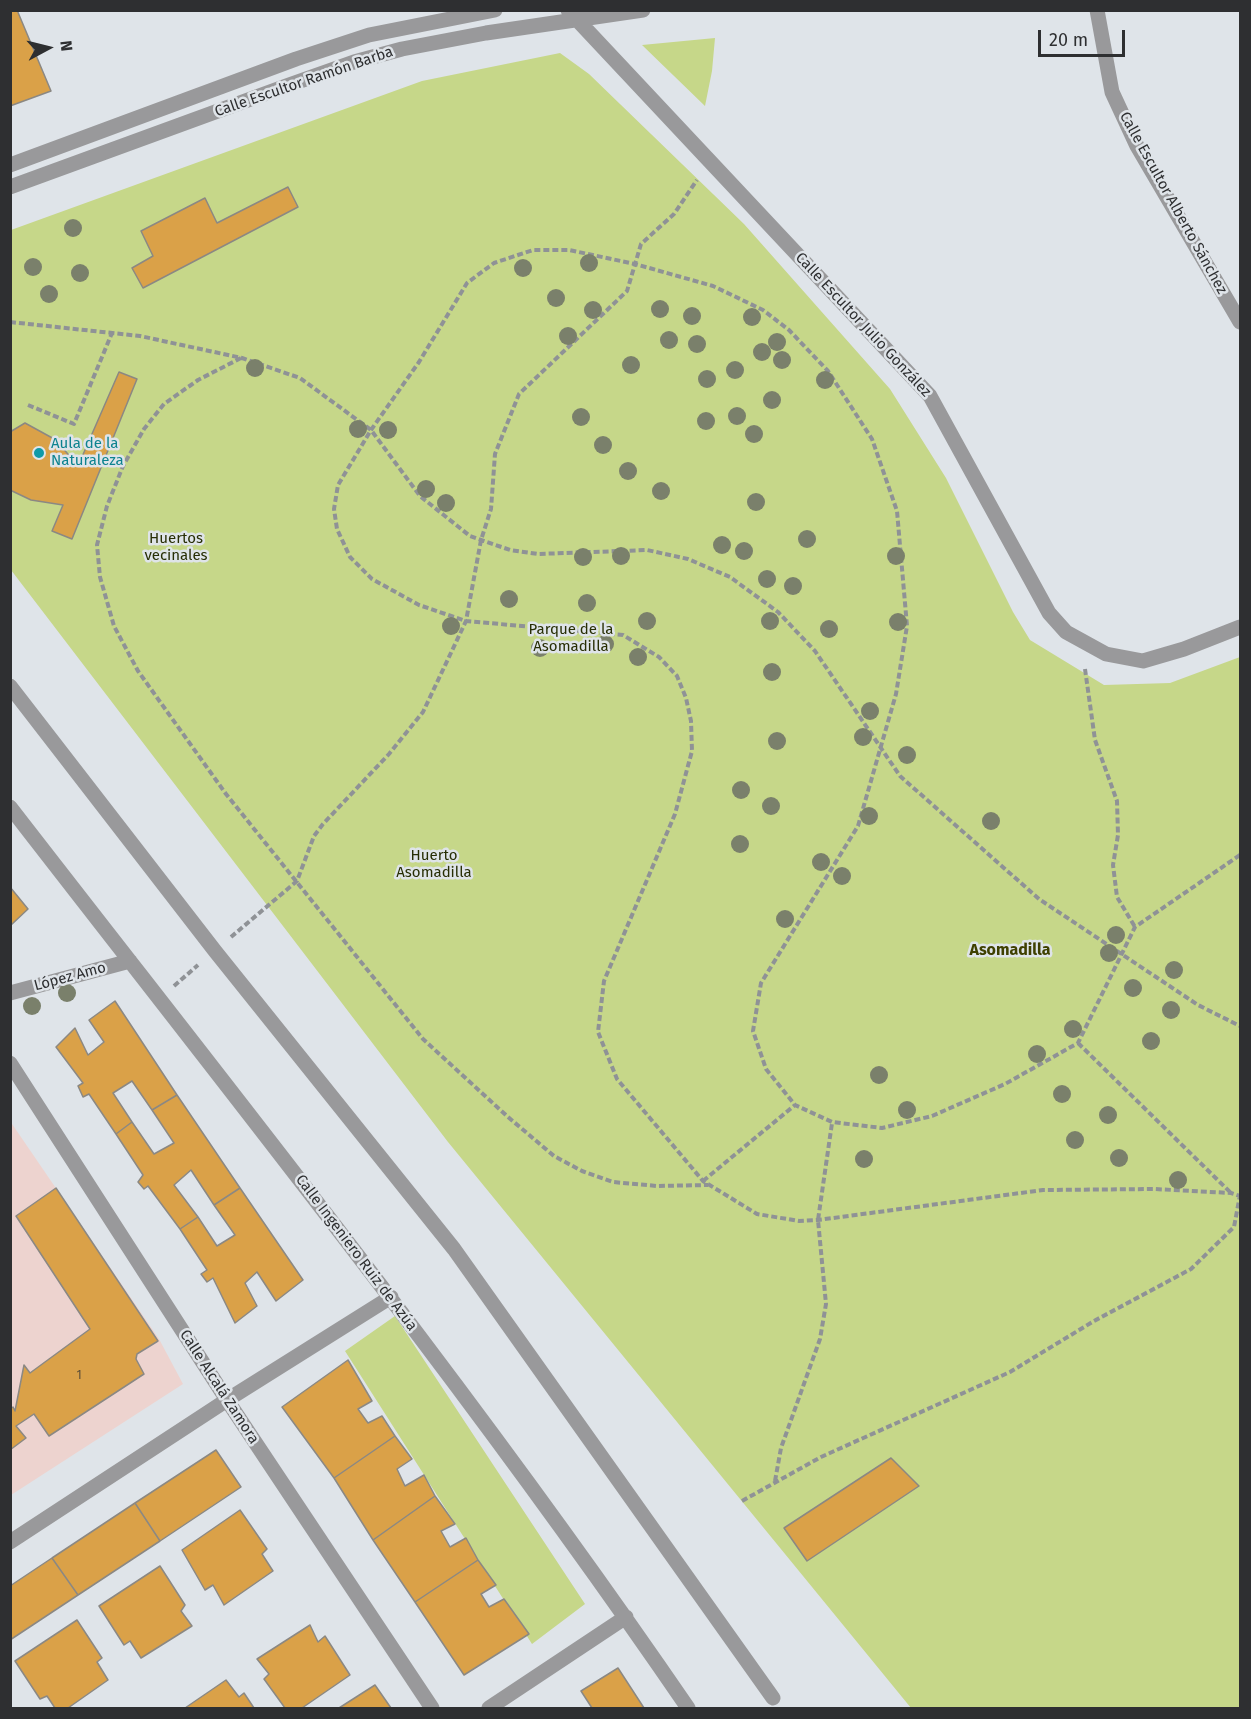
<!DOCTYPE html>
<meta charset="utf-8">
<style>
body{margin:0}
#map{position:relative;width:1251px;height:1719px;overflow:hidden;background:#dfe4e9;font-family:"Fira Sans",sans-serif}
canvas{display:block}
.frame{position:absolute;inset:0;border:12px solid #2e2f31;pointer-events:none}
.north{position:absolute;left:18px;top:18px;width:60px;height:60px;-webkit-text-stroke:4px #dfe4e9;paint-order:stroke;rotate:83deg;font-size:16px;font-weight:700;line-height:24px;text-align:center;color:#2e2f31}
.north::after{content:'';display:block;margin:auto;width:21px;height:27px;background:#2e2f31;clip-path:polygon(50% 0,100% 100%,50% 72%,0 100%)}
.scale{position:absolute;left:1038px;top:30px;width:87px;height:27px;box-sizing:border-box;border:3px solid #2e2f31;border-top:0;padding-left:8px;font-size:18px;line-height:21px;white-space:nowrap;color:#2e2f31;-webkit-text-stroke:4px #dfe4e9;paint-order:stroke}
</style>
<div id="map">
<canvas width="1251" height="1719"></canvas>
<div class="frame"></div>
<div class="north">N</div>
<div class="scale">20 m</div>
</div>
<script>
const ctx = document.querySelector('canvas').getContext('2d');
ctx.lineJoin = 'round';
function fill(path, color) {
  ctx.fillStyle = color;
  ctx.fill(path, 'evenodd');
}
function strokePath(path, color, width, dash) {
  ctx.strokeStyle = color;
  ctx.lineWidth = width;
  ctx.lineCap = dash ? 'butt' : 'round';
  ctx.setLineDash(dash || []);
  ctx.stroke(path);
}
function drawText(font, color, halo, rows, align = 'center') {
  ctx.font = font + ' "Fira Sans",sans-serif';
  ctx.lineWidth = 5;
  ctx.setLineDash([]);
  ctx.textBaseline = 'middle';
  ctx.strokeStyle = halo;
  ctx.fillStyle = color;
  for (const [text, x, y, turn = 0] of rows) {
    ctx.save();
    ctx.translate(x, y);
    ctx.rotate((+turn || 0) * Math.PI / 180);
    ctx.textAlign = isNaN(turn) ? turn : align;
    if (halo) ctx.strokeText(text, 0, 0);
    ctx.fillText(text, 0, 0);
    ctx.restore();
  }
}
const education = new Path2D(`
 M10 1121 159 1339 183 1384 11 1495Z`);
const green = new Path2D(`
 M715 38 712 71 705 106 642 45Z
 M560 53 589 74 744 224 890 389 946 478 1013 612 1030 640 1104 685 1170 683 1240 657V1708H911L448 1142 11 570V230L422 81Z
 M395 1316 585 1604 532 1644 345 1351Z`);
const building = new Path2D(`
 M10 10H17L51 91 10 106Z
 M288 187 298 207 143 288 132 268 153 256 141 231 205 198 217 223Z
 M119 372 137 379 72 539 52 531 63 505 31 500 10 490V432L25 423 56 440 78 466Z
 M10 887 28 909 10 926Z
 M115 1001 177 1095 152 1110 132 1081 113 1093 132 1122 116 1134 89 1094 83 1097 78 1086 83 1083 56 1047 75 1028 88 1055 104 1042 89 1020Z
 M177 1095 240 1188 214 1205 191 1170 174 1185 198 1217 180 1229 148 1186 144 1189 138 1182 143 1175 116 1134 132 1122 154 1154 174 1143 152 1110Z
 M56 1188 158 1341 137 1354 136 1359 144 1374 49 1436 34 1414 16 1426 26 1438 10 1450V1409L13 1407 15 1411 24 1365 30 1373 90 1329 16 1216Z
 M240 1188 303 1280 276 1301 257 1272 245 1283 257 1306 235 1323 213 1278 207 1282 201 1274 207 1270 180 1229 198 1217 217 1246 235 1235 214 1205Z
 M348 1360 372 1401 358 1409 368 1423 382 1416 395 1436 334 1478 282 1407Z
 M395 1436 412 1459 397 1469 405 1486 424 1475 435 1496 373 1540 334 1478Z
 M216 1450 241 1487 160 1541 135 1503Z
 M891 1458 919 1486 807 1561 784 1528Z
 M435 1496 455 1524 441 1531 450 1547 466 1538 478 1560 415 1602 373 1540Z
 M135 1503 160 1541 78 1595 52 1558Z
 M240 1510 267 1549 262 1554 273 1571 224 1605 213 1585 205 1590 182 1550Z
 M52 1558 78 1595 10 1640V1586Z
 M478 1560 496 1585 481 1594 489 1607 504 1599 529 1634 464 1675 415 1602Z
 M160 1566 185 1605 181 1611 192 1626 141 1658 130 1641 124 1645 99 1606Z
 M77 1620 102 1658 97 1662 108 1680 68 1708H55L47 1696 40 1699 15 1661Z
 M310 1625 318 1642 325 1636 350 1675 302 1708H285L264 1679 269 1674 257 1659Z
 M618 1668 644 1708H592L581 1691Z
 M226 1680 239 1697 244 1693 254 1708H185Z
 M375 1685 391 1708H339Z`);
const path = new Path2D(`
 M10 322 140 336 242 358 300 378 371 430 420 496 470 536 510 550 538 554 647 550 688 559 730 577 778 612 815 651 900 776 1039 899 1198 1005 1240 1026
 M241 358 198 380 164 404 144 429 123 466 107 506 97 545 100 577 114 626 138 671 226 794 423 1039 508 1117 554 1156 582 1171 613 1182 657 1186 708 1185
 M28 405 74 424 112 333
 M1085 669 1095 740 1117 801 1118 835 1113 865 1117 897 1135 927
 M1240 855 1135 927 1078 1043 1005 1084 932 1116 882 1128 832 1122 795 1105 766 1069 753 1031 761 983 858 826 896 694 907 626 897 511 872 439 828 371 789 330 763 310 713 286 635 264 569 250H533L494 263 467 283 419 362 371 430 338 485 334 509 337 529 350 557 372 579 419 605 466 621 623 635 659 657 677 676 686 698 691 721 692 751 675 814 604 981 598 1032 617 1079 703 1181 757 1214 799 1221 818 1220 1043 1190 1154 1189 1231 1193 1240 1196
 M231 937 297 881 314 836 323 824 389 754 423 712 466 621 481 540 491 509 495 454 519 394 627 291 641 244 674 214 697 180
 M174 986 198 965
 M1078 1043 1231 1193
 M703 1181 795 1105
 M775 1481 781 1448 820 1339 826 1304 818 1220 832 1123
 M742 1501 821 1457 1010 1372 1094 1321 1191 1269 1234 1227 1240 1195`);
const minor = new Path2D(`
 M568 10 930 396 1049 613 1066 632 1106 654 1143 661 1184 649 1240 627
 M1097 10 1112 92 1137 146 1240 322
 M10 165 296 59 369 35 495 10
 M10 187 289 85 354 62 402 49 486 33 643 10
 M10 686 215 951 454 1249 773 1698
 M10 807C240 1104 476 1398 688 1708
 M10 993 130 961
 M10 1063 227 1400 432 1708
 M10 1542 227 1400 391 1297
 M489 1708 626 1617`);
const trees = [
 [73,228],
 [589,263],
 [33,267],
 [523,268],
 [80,273],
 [49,294],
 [556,298],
 [660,309],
 [593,310],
 [692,316],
 [752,317],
 [568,336],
 [669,340],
 [777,342],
 [697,344],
 [762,352],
 [782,360],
 [631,365],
 [255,368],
 [735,370],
 [707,379],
 [825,380],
 [772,400],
 [737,416],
 [581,417],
 [706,421],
 [358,429],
 [388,430],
 [754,434],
 [603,445],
 [628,471],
 [426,489],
 [661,491],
 [756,502],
 [446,503],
 [807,539],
 [722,545],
 [744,551],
 [621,556],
 [896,556],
 [583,557],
 [767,579],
 [793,586],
 [509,599],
 [587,603],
 [647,621],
 [770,621],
 [898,622],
 [451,626],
 [829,629],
 [605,644],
 [540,648],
 [638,657],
 [772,672],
 [870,711],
 [863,737],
 [777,741],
 [907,755],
 [741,790],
 [771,806],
 [869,816],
 [991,821],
 [740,844],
 [821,862],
 [842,876],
 [785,919],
 [1116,935],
 [1109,953],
 [1174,970],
 [1133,988],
 [67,993],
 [32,1006],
 [1171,1010],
 [1073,1029],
 [1151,1041],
 [1037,1054],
 [879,1075],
 [1062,1094],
 [907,1110],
 [1108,1115],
 [1075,1140],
 [1119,1158],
 [864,1159],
 [1178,1180]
];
const markers = [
 [39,453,6,"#0f9aa8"]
];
const numberNames = [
 ["1",79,1376]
];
const streetNames = [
 ["Calle Escultor Ramón Barba",304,82,-19],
 ["Calle Escultor Alberto Sánchez",1173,203,61],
 ["Calle Escultor Julio González",863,325,47],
 ["López Amo",70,977,-15],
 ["Calle Ingeniero Ruiz de Azúa",356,1253,53],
 ["Calle Alcalá Zamora",219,1387,57]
];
const cultureNames = [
 ["Aula de la",51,444],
 ["Naturaleza",51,461]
];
const parkNames = [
 ["Huertos",176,539],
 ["vecinales",176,556],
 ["Parque de la",571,630],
 ["Asomadilla",571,647],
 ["Huerto",434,856],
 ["Asomadilla",434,873]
];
const neighbourhoodNames = [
 ["Asomadilla",1010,951]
];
fill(education, '#edd3cf');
fill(green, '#c6d789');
fill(building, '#daa148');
strokePath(building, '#8b8883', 1.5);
strokePath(path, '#8f9296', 4, [6, 3]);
strokePath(minor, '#99999b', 15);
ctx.fillStyle = '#7a806b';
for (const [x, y] of trees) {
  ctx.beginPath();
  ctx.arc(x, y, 9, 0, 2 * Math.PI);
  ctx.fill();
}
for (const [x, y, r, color] of markers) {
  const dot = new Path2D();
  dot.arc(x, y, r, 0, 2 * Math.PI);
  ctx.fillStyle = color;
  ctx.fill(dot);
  strokePath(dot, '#dfe4e9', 2);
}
drawText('12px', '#594c37', null, numberNames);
drawText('15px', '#2e2f31', '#dfe4e9', streetNames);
drawText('15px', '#0d838f', '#dfe4e9', cultureNames, 'left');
drawText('15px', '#272e04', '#dfe4e9', parkNames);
drawText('bold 16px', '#3f4000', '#dfe4e9', neighbourhoodNames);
</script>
